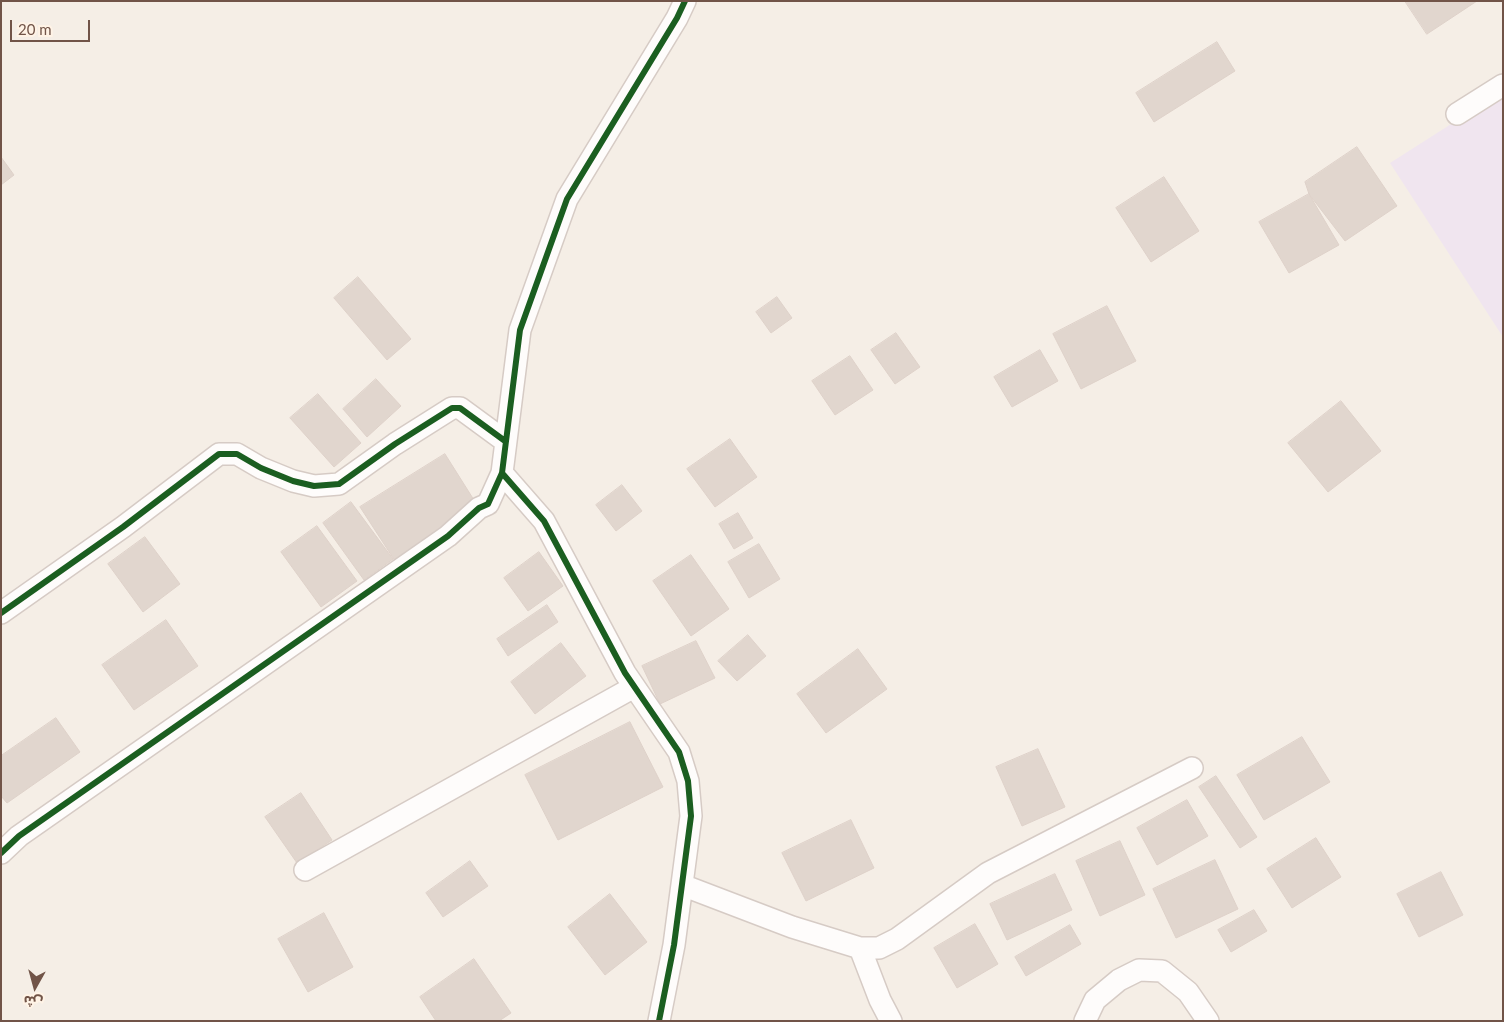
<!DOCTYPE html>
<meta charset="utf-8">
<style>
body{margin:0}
#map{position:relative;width:1504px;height:1022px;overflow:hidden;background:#f5eee6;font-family:Lato,"Noto Sans Arabic",sans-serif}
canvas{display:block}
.frame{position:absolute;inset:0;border:2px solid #715448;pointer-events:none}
.north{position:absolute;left:10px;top:962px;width:50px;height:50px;-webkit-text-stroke:4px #fff3e6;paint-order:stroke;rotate:187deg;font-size:14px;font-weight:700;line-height:20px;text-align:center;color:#715448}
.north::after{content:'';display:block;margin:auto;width:18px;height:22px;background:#715448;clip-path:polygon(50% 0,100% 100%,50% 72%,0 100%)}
.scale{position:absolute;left:10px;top:20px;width:80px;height:22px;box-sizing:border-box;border:2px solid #715448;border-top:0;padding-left:6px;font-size:15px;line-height:18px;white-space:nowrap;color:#715448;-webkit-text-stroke:4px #fff3e6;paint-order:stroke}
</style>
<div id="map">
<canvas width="1504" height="1022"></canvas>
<div class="frame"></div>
<div class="north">ش</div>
<div class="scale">20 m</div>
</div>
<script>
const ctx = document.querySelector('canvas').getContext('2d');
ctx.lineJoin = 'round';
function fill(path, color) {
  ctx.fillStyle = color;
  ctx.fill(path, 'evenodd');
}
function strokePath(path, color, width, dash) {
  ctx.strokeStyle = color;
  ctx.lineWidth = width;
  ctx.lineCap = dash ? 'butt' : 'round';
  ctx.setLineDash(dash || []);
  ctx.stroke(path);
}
const education = new Path2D(`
 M1503 91V337L1390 163Z`);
const building = new Path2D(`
 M1405 1H1477L1427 34Z
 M1217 42 1235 71 1154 122 1136 93Z
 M1357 147 1397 206 1345 241 1309 194 1305 182Z
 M1 157 14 175 1 185Z
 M1164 177 1199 231 1151 262 1116 208Z
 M1309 194 1339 245 1289 273 1259 222Z
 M358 277 411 339 387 360 334 298Z
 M777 297 792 318 771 333 756 312Z
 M1107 306 1136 361 1081 389 1053 334Z
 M896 333 920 367 895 384 871 350Z
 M1040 350 1058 381 1012 407 994 377Z
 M850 356 873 390 835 415 812 381Z
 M376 379 401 406 367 437 343 409Z
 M318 394 361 443 334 467 290 418Z
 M1341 401 1381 451 1328 492 1288 443Z
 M730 439 757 477 715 507 687 469Z
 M445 454 479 508 395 561 360 507Z
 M622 485 642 511 616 531 596 505Z
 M351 502 393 559 364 580 323 523Z
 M738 513 753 538 734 549 719 524Z
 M317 526 357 581 321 607 281 552Z
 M145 537 180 584 143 612 108 564Z
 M759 544 780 579 749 598 728 562Z
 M539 552 563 586 528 611 504 578Z
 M691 555 729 609 691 636 653 581Z
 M547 605 558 622 508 656 497 639Z
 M166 620 198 666 134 710 102 665Z
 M748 635 766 656 737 681 718 661Z
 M696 641 715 678 660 704 642 666Z
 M561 643 586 676 535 714 511 682Z
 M858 649 887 689 826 733 797 694Z
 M56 718 80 752 7 803 1 796V756Z
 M630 722 663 787 558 840 525 775Z
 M1302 737 1330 782 1264 820 1237 775Z
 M1038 749 1065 807 1022 826 996 767Z
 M1216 776 1257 837 1240 848 1199 787Z
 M301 793 332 840 297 863 265 817Z
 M1187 800 1208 836 1157 865 1137 828Z
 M851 820 874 868 806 901 782 853Z
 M1316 838 1341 877 1292 908 1267 869Z
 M1120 841 1145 895 1100 916 1076 861Z
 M1215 860 1238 909 1176 938 1153 889Z
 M470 861 488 886 443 917 426 893Z
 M1441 872 1463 915 1419 937 1397 894Z
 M1055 874 1072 910 1007 940 990 904Z
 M610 894 647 942 605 975 568 927Z
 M1254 910 1267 931 1231 952 1218 930Z
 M324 913 353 967 308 992 278 939Z
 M975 924 998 964 957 988 934 948Z
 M1070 925 1081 944 1026 976 1015 957Z
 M474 959 511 1013 499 1021H436L420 997Z`);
const street = new Path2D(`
 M1457 114 1503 85
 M502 473 544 521 625 673 679 752 688 781 691 816 674 945 659 1021
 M1 613 123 527 219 454H237L261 468 293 481 314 486 339 484 395 444 452 408H460L505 441
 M1 853 19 836 448 536 479 508 488 504 502 473 520 330 567 199 677 18 685 1
 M305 870 634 687
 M682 885 792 927 860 948H879L897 939 988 873 1192 768
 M860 948 880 1000 891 1021
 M1085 1021 1095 1000 1119 980 1139 970 1162 971 1188 992 1208 1021`);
const cycleway = new Path2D(`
 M502 473 544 521 625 673 679 752 688 781 691 816 674 945 659 1021
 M1 613 123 527 219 454H237L261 468 293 481 314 486 339 484 395 444 452 408H460L505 441
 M1 853 19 836 448 536 479 508 488 504 502 473 520 330 567 199 677 18 685 1`);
fill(education, '#f0e5ef');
fill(building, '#e1d6ce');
strokePath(building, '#ded1c9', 1);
strokePath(street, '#d6cbc5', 24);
strokePath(street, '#fefcfb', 21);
strokePath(cycleway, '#1b5e20', 6);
</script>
